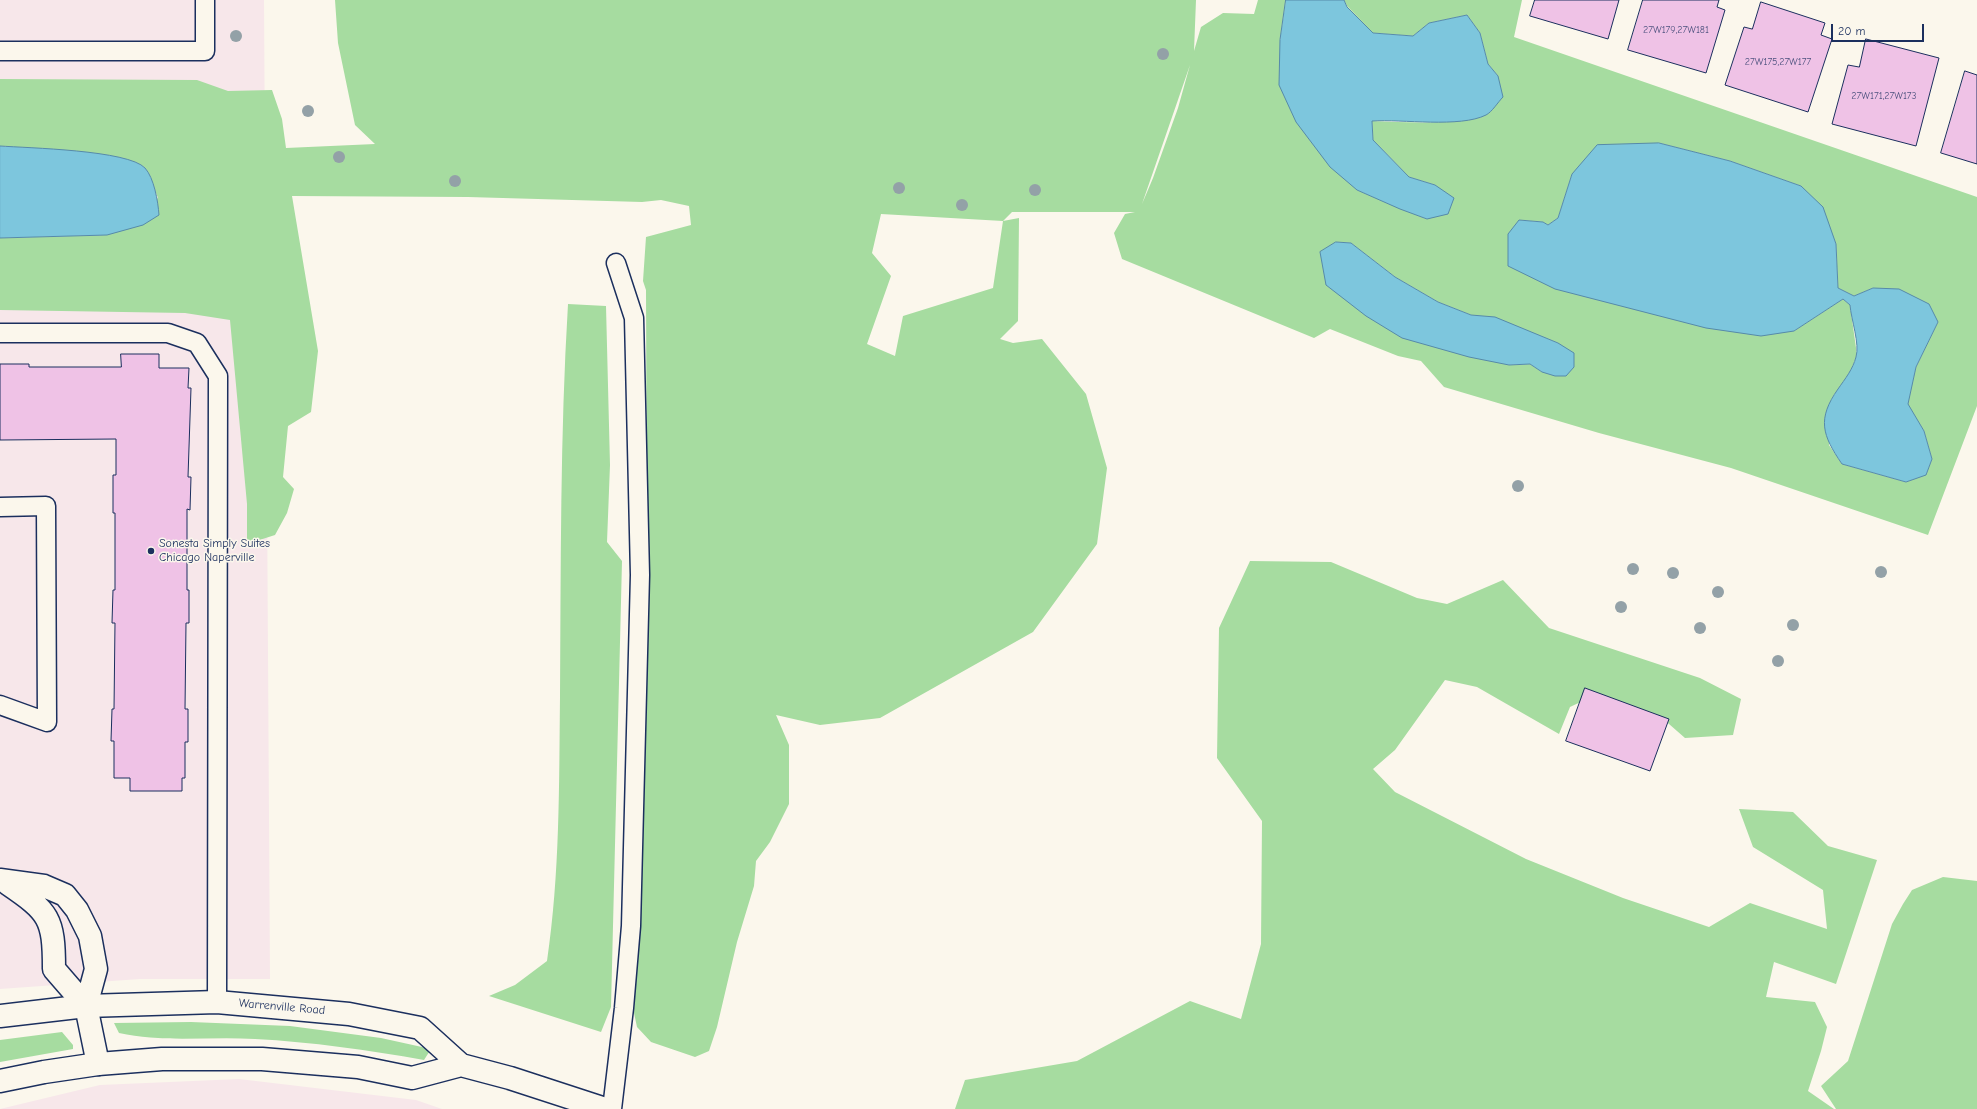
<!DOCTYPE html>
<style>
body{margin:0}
#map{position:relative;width:1977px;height:1109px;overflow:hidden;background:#fbf7ec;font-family:"Comic Neue",sans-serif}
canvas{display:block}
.scale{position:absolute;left:1831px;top:24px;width:93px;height:18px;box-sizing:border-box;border:2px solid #1b2f5e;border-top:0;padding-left:5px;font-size:12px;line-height:14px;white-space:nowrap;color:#1b2f5e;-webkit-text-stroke:3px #fbf7ec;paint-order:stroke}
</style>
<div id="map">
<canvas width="1977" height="1109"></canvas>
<div class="scale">20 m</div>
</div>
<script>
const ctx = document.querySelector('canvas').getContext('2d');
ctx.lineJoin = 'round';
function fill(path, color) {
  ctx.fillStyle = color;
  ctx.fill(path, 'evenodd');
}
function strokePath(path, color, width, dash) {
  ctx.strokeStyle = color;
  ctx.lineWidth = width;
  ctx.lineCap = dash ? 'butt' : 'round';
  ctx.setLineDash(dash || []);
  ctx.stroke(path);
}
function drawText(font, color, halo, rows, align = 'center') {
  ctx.font = font + ' "Comic Neue",sans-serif';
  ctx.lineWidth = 3;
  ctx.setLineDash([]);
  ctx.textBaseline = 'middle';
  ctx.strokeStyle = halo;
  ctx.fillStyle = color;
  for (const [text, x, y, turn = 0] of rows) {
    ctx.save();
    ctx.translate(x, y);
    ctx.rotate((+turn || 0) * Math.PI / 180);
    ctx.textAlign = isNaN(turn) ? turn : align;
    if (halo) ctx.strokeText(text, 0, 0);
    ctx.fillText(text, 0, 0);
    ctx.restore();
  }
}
const built = new Path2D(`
 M0 0H264L270 979H140L0 989Z
 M239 1079 416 1100 442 1109H0L100 1085Z`);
const green = new Path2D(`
 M335 0H1196L1194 51 1201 27 1223 13 1254 14 1258 0H1286L1280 40 1357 190 1427 219 1435 185 1409 177 1373 140 1372 121C1410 122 1451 126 1487 114L1498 76 1488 64 1480 33 1467 15 1429 23 1413 36 1373 33 1347 6 1344 0H1522L1514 37 1977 197V406L1928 535 1731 468 1599 433 1444 387 1421 361 1398 356 1330 329 1314 338 1122 259 1114 233 1125 214 1135 212H1012L1003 221 1019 218 1018 321 1000 339 1013 343 1042 339 1086 394 1107 468 1097 544 1033 632 880 718 820 725 776 715 789 745V804L770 842 756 861 754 886 737 942 717 1027 709 1051 695 1057 651 1042 637 1027 634 1013 647 567 646 290 643 281 646 237 691 225 689 206 661 200 642 202 468 197 292 196 318 351 311 412 288 426 283 477 294 489 287 513 275 535 247 544V504L230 320 185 313 0 310V238L107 235 158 198C154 189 151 174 144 167 124 151 29 149 0 146V79L197 80 228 91 272 90 282 119 286 148 375 144 355 125 338 43ZM1190 65 1178 108 1153 178 1142 204ZM1659 143 1730 161 1801 186 1836 244 1838 288 1854 296 1873 288 1938 322 1916 367 1907 404 1924 431 1932 459 1926 474 1906 482 1842 464 1829 445 1832 398 1850 373 1857 355 1850 305 1843 299 1794 331 1519 220 1543 222 1548 225 1558 218 1572 174ZM881 214 1003 221 993 288 903 316 895 356 867 344 891 276 872 253ZM1336 242 1351 243 1395 277 1438 302 1471 315 1528 332 1558 343 1542 372 1530 364 1509 365Z
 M568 304 606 306 610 465 607 542 622 561 611 1007 601 1032 489 996 515 985 547 961C560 874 559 785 560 697 561 566 560 435 568 304Z
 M1250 561 1331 562 1417 598 1447 604 1503 580 1549 628 1700 678 1741 699 1733 735 1685 738 1661 717 1591 697 1570 707 1559 734 1477 687 1445 680 1395 750 1373 769 1395 792 1526 859 1623 898 1709 927 1750 903 1827 929 1823 890 1753 847 1739 809 1793 812 1828 846 1877 860 1836 984 1774 962 1766 997 1815 1002 1827 1027 1821 1051 1808 1091 1834 1109H955L965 1080 1077 1061 1190 1001 1241 1019 1261 944 1262 821 1217 758 1219 628Z
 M1943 877 1977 881V1109H1836L1821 1086 1848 1061 1892 924 1903 904 1912 890Z
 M191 1022 290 1026 381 1038 431 1049 424 1060C368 1050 312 1042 255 1039 210 1036 163 1043 119 1033L114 1023Z
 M62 1032 73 1045V1049L0 1062V1040Z`);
const water = new Path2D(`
 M1286 0H1344L1347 7 1373 33 1413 36 1429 23 1467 15 1480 33 1488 64 1498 76 1503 97C1498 102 1492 112 1486 115 1460 128 1402 119 1372 121L1373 140 1409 177 1435 185 1454 198 1448 214 1427 219 1400 209 1357 190 1330 167 1296 122 1279 85 1280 40Z
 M1659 143 1730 161 1801 186 1823 207 1836 244 1838 288 1854 296 1873 288 1899 289 1929 304 1938 322 1916 367 1908 404 1924 431 1932 459 1926 475 1906 482 1842 464C1822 435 1817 419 1838 389 1845 379 1853 369 1856 357 1860 344 1851 319 1850 305L1843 299 1794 331 1761 336 1706 328 1555 289 1508 266V234L1519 220 1543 222 1548 225 1558 218 1572 174 1597 145Z
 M0 146C28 148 128 150 145 168 154 178 158 201 159 215L143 225 107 235 0 238Z
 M1336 242 1351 243 1395 277 1438 302 1471 315 1495 317 1558 343 1574 353V367L1566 376H1555L1542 372 1530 364 1509 365 1469 357 1402 338 1366 316 1326 285 1320 252Z`);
const building = new Path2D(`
 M1535 0H1619L1608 39 1530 16Z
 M1643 0H1719L1717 7 1725 10 1706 73 1628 50Z
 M1761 2 1825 23 1821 35 1832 39 1808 112 1725 85 1744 27 1752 29Z
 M1866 39 1939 58 1916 146 1832 124 1848 65 1859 67Z
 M1965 71 1977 75V164L1941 153Z
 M121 354H159V368H189L188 388H191L188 477H191L190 510 187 509V590H189V623H186L185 709H188V742H185V778H182V791H130V778H114V741H111L112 709H114L115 623H112L113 590H115V513H113V475H116V439L0 440V364H29V367H121Z
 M1585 688 1669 719 1650 771 1566 741Z`);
const lane = new Path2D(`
 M0 51H205V0
 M0 333H168L197 343 218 376 217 1002
 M0 507 46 506 47 722 0 705
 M612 1109 624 1008 631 926 640 575 634 318 616 263`);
const street = new Path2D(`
 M0 880 44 886 65 895 77 910 90 936 96 969 86 1006 98 1064
 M8 884C49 912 54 918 54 969L86 1006`);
const secondary = new Path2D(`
 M0 1016 86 1006 217 1002 349 1014 420 1028 461 1065 510 1078 605 1109
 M0 1081 44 1072 98 1064 162 1059H262L358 1067 412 1078 461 1065`);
const trees = [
 [236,36],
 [1163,54],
 [308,111],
 [339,157],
 [455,181],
 [899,188],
 [1035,190],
 [962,205],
 [1518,486],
 [1633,569],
 [1881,572],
 [1673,573],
 [1718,592],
 [1621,607],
 [1793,625],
 [1700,628],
 [1778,661]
];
const markers = [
 [151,551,4,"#1b2f5e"]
];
const numberNames = [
 ["27W179,27W181",1676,30],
 ["27W175,27W177",1778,62],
 ["27W171,27W173",1884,96]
];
const poiNames = [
 ["Sonesta Simply Suites",159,544],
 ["Chicago Naperville",159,558]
];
const streetNames = [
 ["Warrenville Road",282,1007,5]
];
fill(built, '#f7e7ea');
fill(green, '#a6dca0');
fill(water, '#7dc6dd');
strokePath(water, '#568aaa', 1);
fill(building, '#efc2e6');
strokePath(building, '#1b2f5e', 1);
strokePath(lane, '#1b2f5e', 21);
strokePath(street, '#1b2f5e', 25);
strokePath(secondary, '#1b2f5e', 25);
strokePath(lane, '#fbf7ec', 18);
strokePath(street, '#fbf7ec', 22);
strokePath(secondary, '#fbf7ec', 22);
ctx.fillStyle = '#93a1a7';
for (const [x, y] of trees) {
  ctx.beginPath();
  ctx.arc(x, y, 6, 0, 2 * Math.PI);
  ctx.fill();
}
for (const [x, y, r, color] of markers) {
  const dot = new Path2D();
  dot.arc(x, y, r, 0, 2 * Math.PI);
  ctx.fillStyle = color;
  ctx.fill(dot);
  strokePath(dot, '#fbf7ec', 1.5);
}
drawText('10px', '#505480', null, numberNames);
drawText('12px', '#1b2f5e', '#fbf7ec', poiNames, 'left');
drawText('12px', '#1b2f5e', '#fbf7ec', streetNames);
</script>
